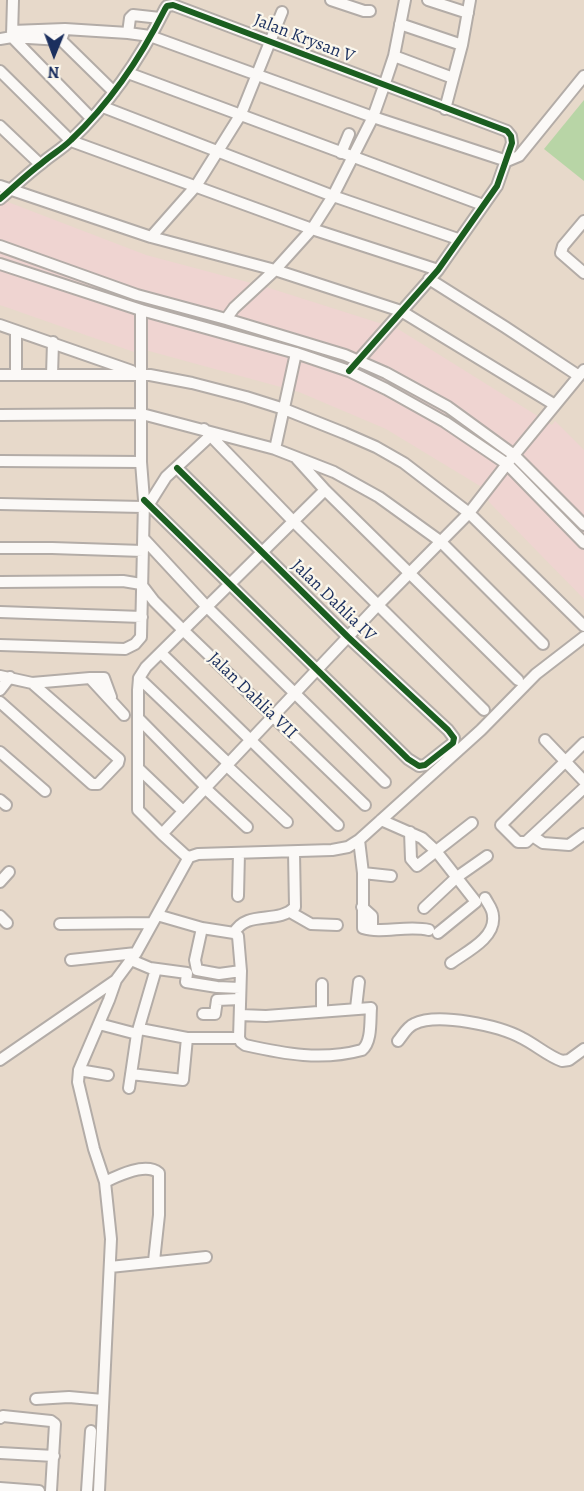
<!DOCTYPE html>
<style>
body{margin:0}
#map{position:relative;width:584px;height:1491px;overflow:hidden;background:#e7d9ca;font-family:Alegreya,serif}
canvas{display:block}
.north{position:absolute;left:24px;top:24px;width:60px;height:60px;-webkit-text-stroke:4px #fbf7ec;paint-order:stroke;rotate:181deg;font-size:16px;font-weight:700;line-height:24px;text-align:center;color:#1b2f5e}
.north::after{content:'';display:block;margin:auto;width:21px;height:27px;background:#1b2f5e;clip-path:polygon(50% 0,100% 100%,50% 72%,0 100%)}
</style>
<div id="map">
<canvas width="584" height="1491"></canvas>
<div class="north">N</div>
</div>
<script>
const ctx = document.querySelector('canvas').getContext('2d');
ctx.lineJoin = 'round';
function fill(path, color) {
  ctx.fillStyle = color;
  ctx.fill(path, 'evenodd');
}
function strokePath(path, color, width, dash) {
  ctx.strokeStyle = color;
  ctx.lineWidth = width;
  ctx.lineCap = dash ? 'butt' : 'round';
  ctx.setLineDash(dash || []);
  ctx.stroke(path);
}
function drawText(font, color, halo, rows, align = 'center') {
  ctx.font = font + ' Alegreya,serif';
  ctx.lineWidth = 4.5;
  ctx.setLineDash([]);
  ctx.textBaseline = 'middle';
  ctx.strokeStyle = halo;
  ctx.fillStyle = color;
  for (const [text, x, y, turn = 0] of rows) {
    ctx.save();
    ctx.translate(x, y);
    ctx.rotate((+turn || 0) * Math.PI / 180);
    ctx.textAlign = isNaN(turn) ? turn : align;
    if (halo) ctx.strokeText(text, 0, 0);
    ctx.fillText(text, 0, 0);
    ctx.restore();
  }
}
const built = new Path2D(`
 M0 199 146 255 266 287 398 329 552 425 555 421 584 450V599L490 503 480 486 386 429 299 392 149 351 134 352 0 305Z`);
const green = new Path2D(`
 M584 100V181L544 149Z`);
const minor = new Path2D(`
 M331 0 364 11H370
 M428 0 468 13
 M400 24 462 45
 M12 31 65 29
 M128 33 130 18 133 15 160 18
 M12 36 13 0
 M12 37 91 118
 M0 39 12 37 61 40
 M61 40 65 29 128 33 150 36 373 117 507 161 519 156 584 76
 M61 40 114 92
 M394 56 453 78
 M0 71 71 141 312 229 438 270
 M128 73 483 205
 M103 107 333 196 458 239
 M445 109 462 45 470 0
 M0 126 40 164
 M341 153 349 134
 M0 186 151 237 275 270 401 311 555 405
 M0 199C14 187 27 174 42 163 51 155 62 149 71 140 110 103 141 57 165 9L167 6 173 5 507 131 511 136 512 143 497 186 438 270 349 371
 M584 221 563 246 561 253 584 273
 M151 237 196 186 241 114 282 12
 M0 246 137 295 226 319 345 355 386 373 448 407 514 455 584 525
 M0 264 141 310 296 353 349 371 386 389 445 422 507 464 584 543
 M429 279 505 327 579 376
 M226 319 234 308 275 270 312 229 333 196 373 117 384 86 394 56 405 0
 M0 325 132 371
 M0 375H150L192 383 246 397 284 409 344 433 376 447 404 463 469 513 584 626
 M16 375V331
 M52 375 53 342
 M0 415 142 414 275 449 334 472 379 497 440 541 543 644
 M204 429 293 521 484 710
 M275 449 296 353
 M297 459 325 490
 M0 461 141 462
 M144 500 408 759 419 766 425 765 453 743 454 738 448 730 348 637 177 468
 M0 504 143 507
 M149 504 166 477 209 437
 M144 539 207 607 385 782
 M0 548H52L143 551
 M0 582 123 581 141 584 154 601 184 631 365 805
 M0 612 142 617
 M0 645 125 649 135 644 141 637 144 500 141 462V310
 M161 653 338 825
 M0 676 32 683 90 678 124 715
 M90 678H104L111 697
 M139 678 138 690V810L162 834
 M0 690 10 677
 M0 702 92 784H98L118 763 119 759 32 683
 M138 718 206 787
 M545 740 584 781
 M584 743 501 825 518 842H526L584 788
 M0 752 45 791
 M228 763 139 678 146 667 325 490 518 680
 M226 765 287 822
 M138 768 182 810
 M205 788 247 827
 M0 800 6 805
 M381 820 422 838 436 851 476 902 438 933
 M410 832 411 859 417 866 472 823
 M534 837 543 843 569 845 584 834
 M359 840 363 873
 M189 857 185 855 162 834 378 605 469 513 514 455 584 370
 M391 876 363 873V928C382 934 407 925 429 930
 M0 882 9 872
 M238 896 239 853
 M362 907 372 916V929
 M424 908 457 877 487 856
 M290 912 311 924 337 925
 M157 915 202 928 234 933 238 936 241 971 239 1038 241 1042 245 1045C285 1054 322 1061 362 1050 372 1042 370 1021 371 1008L266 1016 240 1015
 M0 916 7 923
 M60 924 152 923
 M202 928 195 960 197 970 219 974 241 971
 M234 933C247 909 278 925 295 907L294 852
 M71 960 136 953
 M131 960 150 968 187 973 186 982 217 987 240 988
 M451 963C466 952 496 938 493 916 493 909 488 904 485 898
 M322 984V1011
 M356 1008 359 982
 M203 1014H215L217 1000 240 999
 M99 1024 137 1034 129 1088
 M140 1029 187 1038H239
 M137 1034 156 969
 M398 1041C403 1035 407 1027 414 1024 438 1012 500 1026 522 1038 536 1045 548 1056 562 1061L569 1060 584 1049
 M0 1060 116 980 136 953 189 857 198 854 332 850 348 847 359 840 481 730 536 674 584 637
 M79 1070 108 1075
 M131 1074 183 1080 187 1038
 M105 1182C119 1175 146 1162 159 1173V1215L154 1261
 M110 1267 206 1257
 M36 1399 69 1397 103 1400
 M0 1418 3 1416 51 1421 55 1424 51 1491
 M0 1453 54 1456
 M0 1488 39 1491
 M87 1491 91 1431
 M99 1491 111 1239 105 1182 94 1149 78 1082 79 1070 109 1000 116 980`);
const cycleway = new Path2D(`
 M0 199C14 187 27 174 42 163 51 155 62 149 71 140 110 103 141 57 165 9L167 6 173 5 507 131 511 136 512 143 497 186 438 270 349 371
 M144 500 408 759 419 766 425 765 453 743 454 738 448 730 348 637 177 468`);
const streetNames = [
 ["Jalan Krysan V",304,39,21],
 ["Jalan Dahlia IV",333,601,44],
 ["Jalan Dahlia VII",252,696,44]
];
fill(built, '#efd4d1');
fill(green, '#b8d5a6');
strokePath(minor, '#b3aca7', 14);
strokePath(minor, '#fbf9f7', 10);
strokePath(cycleway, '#1b5e20', 6);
drawText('18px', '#1b2f5e', '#fbf7ec', streetNames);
</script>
